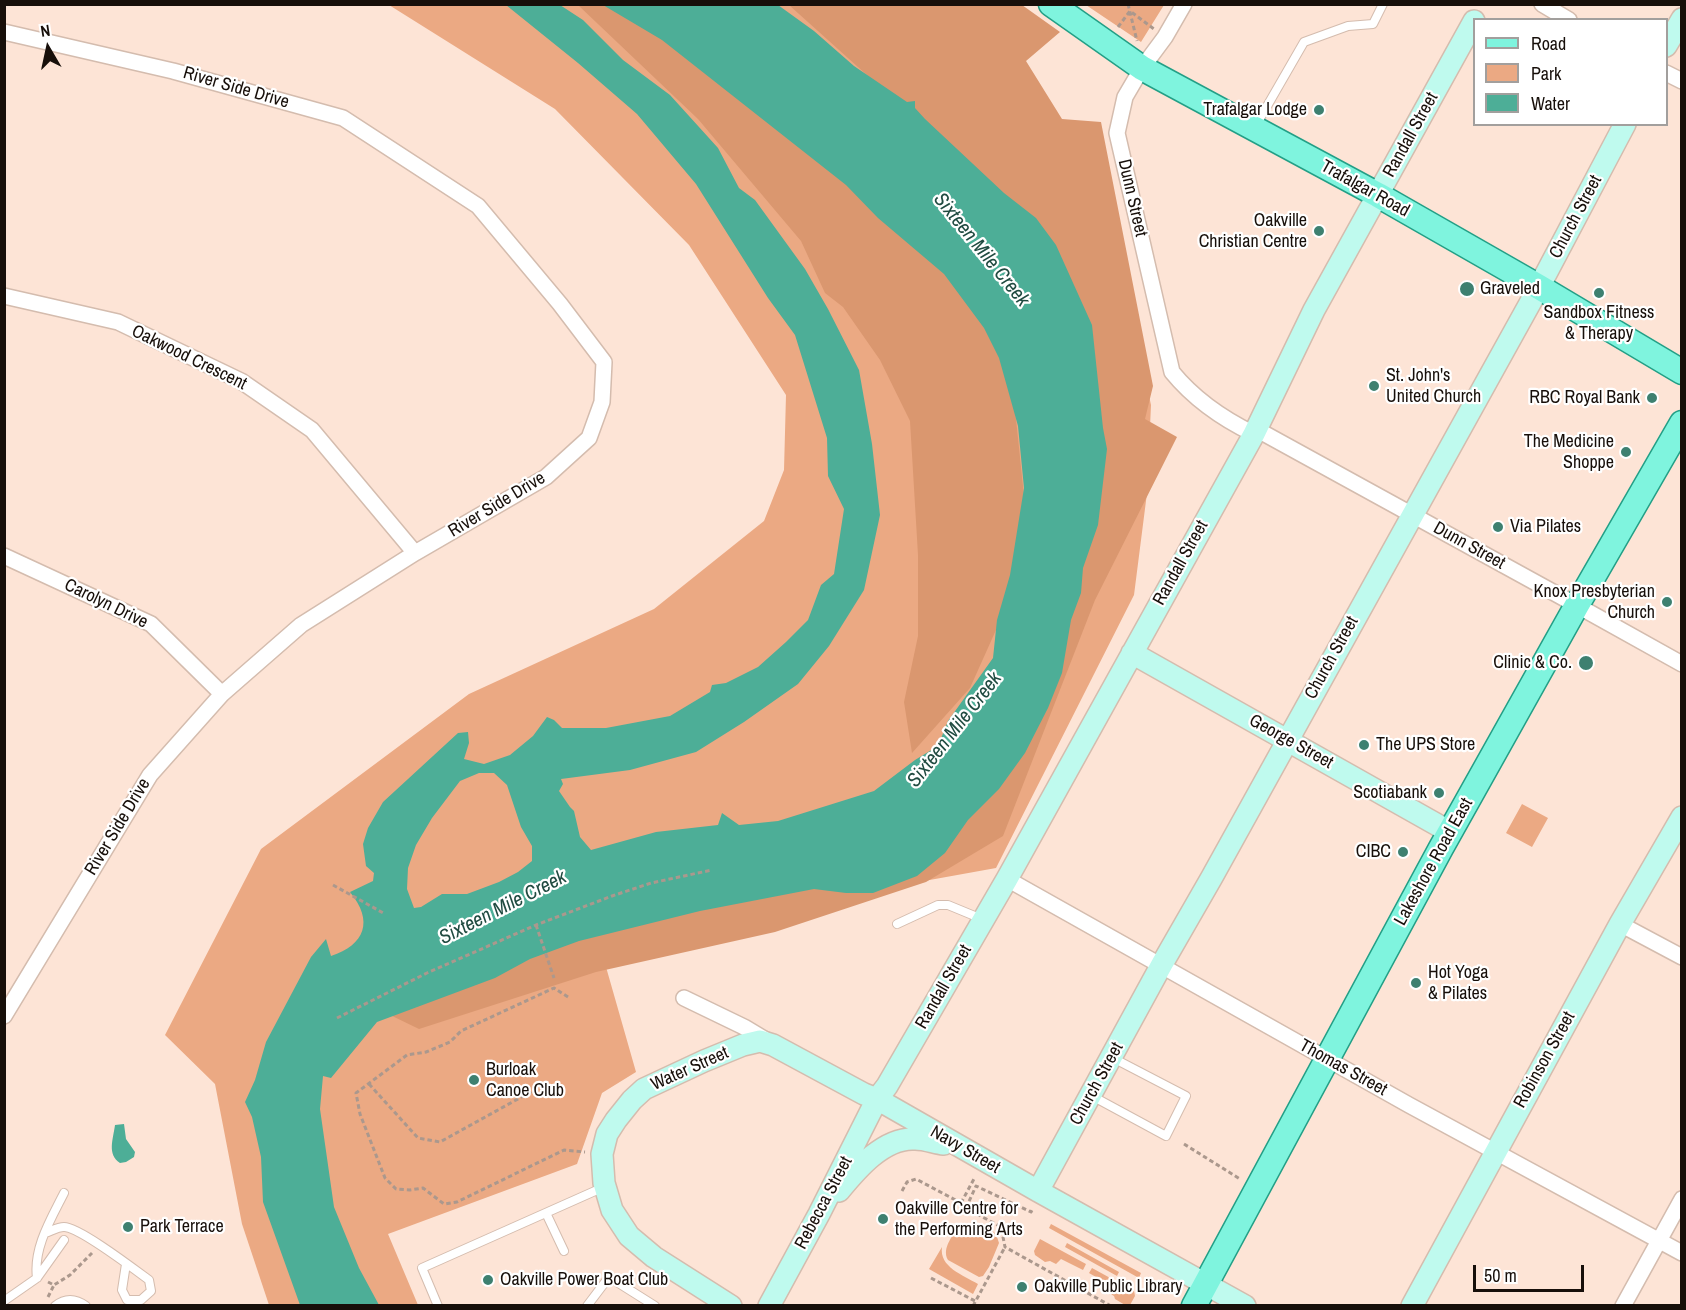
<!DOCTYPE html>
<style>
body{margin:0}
#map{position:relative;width:1686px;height:1310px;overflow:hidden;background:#fde4d6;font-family:"Archivo Narrow",sans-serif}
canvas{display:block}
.frame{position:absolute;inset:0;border:6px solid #170f0a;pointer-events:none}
.legend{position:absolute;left:1473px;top:18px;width:195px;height:108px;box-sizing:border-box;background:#fff;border:2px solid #a29f9d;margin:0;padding:8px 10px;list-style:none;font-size:18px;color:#170f0a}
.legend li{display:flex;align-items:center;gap:12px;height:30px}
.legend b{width:30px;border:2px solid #a29f9d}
.north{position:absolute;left:18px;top:18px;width:60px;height:60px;-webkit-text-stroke:4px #fff;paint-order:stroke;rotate:351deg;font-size:16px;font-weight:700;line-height:24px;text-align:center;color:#170f0a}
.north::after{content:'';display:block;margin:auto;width:21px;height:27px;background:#170f0a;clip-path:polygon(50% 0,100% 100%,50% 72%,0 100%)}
.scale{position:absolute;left:1473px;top:1265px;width:111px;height:27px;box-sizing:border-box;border:3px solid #170f0a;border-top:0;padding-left:8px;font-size:18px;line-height:21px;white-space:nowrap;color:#170f0a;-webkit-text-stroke:4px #fff;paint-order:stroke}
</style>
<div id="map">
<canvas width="1686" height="1310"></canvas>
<div class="frame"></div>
<ul class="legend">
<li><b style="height:8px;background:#7ff4de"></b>Road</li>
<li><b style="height:16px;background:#eba983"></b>Park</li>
<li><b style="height:16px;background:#4dae97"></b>Water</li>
</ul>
<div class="north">N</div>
<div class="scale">50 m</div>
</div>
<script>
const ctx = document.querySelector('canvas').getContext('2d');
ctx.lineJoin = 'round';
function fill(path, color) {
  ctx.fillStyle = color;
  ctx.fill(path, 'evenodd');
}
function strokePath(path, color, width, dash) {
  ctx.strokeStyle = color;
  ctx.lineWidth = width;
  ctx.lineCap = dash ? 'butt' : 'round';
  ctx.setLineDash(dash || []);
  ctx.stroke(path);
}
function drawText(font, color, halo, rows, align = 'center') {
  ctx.font = font + ' "Archivo Narrow",sans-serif';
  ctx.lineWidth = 4.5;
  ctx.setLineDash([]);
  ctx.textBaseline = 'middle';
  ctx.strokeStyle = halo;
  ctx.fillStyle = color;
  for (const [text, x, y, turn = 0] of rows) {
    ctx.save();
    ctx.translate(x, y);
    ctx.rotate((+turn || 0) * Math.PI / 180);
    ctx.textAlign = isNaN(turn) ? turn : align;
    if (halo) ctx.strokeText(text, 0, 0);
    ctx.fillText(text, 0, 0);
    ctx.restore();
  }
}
const green = new Path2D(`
 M389 5H917L1121 267 1151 405 1147 493 1134 595 996 868 841 896 606 967 636 1072 602 1093 577 1164 388 1234 418 1305H269L242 1224 215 1084 165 1035 261 849 469 694 654 609 764 521 784 470 786 395 689 245 555 109Z
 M1086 5H1164L1141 42Z
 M1522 804 1548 818 1532 847 1506 833Z
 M961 1223 972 1229 976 1228 979 1223H983L996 1234 999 1243 989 1267 983 1276 979 1277 948 1260C941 1248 954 1234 961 1223Z
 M1051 1224 1141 1273 1139 1278 1049 1228Z
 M1040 1239 1086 1264 1083 1270 1061 1259 1056 1264 1050 1261 1045 1262 1035 1255 1034 1251Z
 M1067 1243 1119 1272 1117 1276 1065 1247Z
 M942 1247C939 1267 963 1275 978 1284L973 1294 929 1269Z
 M1092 1268 1134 1291 1135 1296 1130 1305H1125L1115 1299 1114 1296 1109 1293 1108 1290 1110 1285 1089 1273Z`);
const forest = new Path2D(`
 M578 5H640L938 248 999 342 1014 400 1025 505 1018 564 1000 621 970 688 912 753 904 702 918 636V555L910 421 880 360 843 307 825 293 801 241 698 119Z
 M789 5H1022L1060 32 1026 61 1062 119 1101 122 1153 386 1145 419 1177 437 1095 600 1003 836 926 882 775 932 596 972 419 1029 386 1013 428 975 904 861 1085 458 898 103Z`);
const water = new Path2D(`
 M506 5H560L583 20 623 60 670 95 718 148 739 188 755 200 805 269 828 309 859 370 872 444 880 515 864 590 829 646 798 684 744 722 696 752 630 770 561 779 563 784 559 791 570 807 574 811 580 837 591 850 656 832 718 825 722 813 739 825 778 821 874 791 915 760 938 746 948 721 993 658 997 620 1010 575 1024 488 1018 426 999 358 984 328 944 274 878 218 846 185 662 40 603 5H778L814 31 854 66 907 102 915 101V108L925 119 1004 193 1036 218 1056 245 1092 325 1103 428 1107 449 1098 525 1083 568 1081 593 1071 620 1062 673 1048 708 1025 753 999 789 968 820 945 853 917 876 873 893H846L814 889 700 911 579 941 530 959 495 978 377 1022 331 1078 323 1076 320 1109 334 1207 359 1268 379 1305H300L263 1202 261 1157 252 1117 245 1102 255 1080 266 1042 311 957 326 939 331 956C365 945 374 921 350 892L373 881 374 873 366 866 363 844 368 828 383 802 458 733 468 732 469 743 464 759 484 764 510 755 533 736 547 717 554 720 562 728H606L670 716 710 692 712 685 726 683 758 667 786 642 808 620 821 585 834 574 844 509 828 476 827 438 795 335 768 298 696 184 637 114 578 63ZM479 773H494L507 785 521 827 532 846V861L518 872 499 882 467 894H442L421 907 414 908 407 889 408 868 416 845 432 818 460 781Z
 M124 1124 126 1139 135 1152 134 1157 126 1162 120 1163C107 1154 113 1140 115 1125Z`);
const path = new Path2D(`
 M1128 4 1137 41
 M1118 27 1130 11 1154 29
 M333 885 385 914
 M536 925 554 978
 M568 997 554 988 461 1031 450 1042 426 1052 407 1055 356 1093 360 1114 385 1178 396 1189 410 1190 423 1188 444 1204 457 1202 564 1150 585 1152
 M337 1018 427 973 536 925 612 896 651 883 712 870
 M369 1084 418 1138 440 1142 536 1089
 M1184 1144 1240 1179
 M902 1191 907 1182 916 1179 961 1203 966 1208 1001 1227 1005 1247 1111 1306
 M961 1203 975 1177
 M966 1208 976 1186 1031 1212 1032 1210
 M931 1278 975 1301
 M48 1282 54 1285 70 1275 92 1253
 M48 1297 54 1285
 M973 1306 1005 1247`);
const lane = new Path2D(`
 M1255 127 1304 42 1348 26 1373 24 1383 4
 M897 924 938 905H948L982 919
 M1092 1096 1166 1136 1186 1096 1111 1057
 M546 1213 564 1251
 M45 1233C51 1231 58 1227 64 1227 79 1227 134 1269 149 1280L151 1291 141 1300H127L122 1290 126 1264
 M37 1278C33 1248 51 1219 64 1193
 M4 1301 37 1278 64 1240
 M55 1306C65 1298 75 1298 86 1306
 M438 1306 422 1268 604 1187
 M587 1306 609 1277 655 1306`);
const street = new Path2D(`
 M1184 4 1165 37 1142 68 1125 97 1117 133 1172 372C1194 399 1223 419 1254 434
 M1542 4 1569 20
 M4 32 173 71 343 118 478 206 560 304 604 362 602 402 589 438 546 477 415 553 301 625 222 694 150 775 4 1016
 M1666 73 1682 81
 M4 296 118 322 241 381 312 430 415 553
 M1256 429 1560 596 1682 664
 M4 556 151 624 222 694
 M1007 879 1409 1105 1682 1253
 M1620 924 1682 957
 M684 998 744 1027 769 1042
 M1623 1306 1682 1199`);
const secondary = new Path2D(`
 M1666 46 1682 19
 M1132 653 1450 832
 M839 1191C857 1169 884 1137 915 1139 925 1139 935 1143 944 1144
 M1038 1191 1162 964 1212 877 1539 287 1625 124
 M731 1306 654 1257 629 1236 612 1210 604 1183 602 1154 607 1134 616 1120 632 1100 644 1089 704 1061 743 1045 760 1041 773 1045 864 1094 877 1099 1038 1191 1245 1306
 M769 1306 819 1214 877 1099 887 1086 1007 879 1254 434 1314 310 1474 21
 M1412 1306 1620 924 1682 817`);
const primary = new Path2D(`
 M1051 4 1142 68 1378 195 1539 287 1682 372
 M1194 1306 1441 848 1577 605 1682 423`);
const markers = [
 [1319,110,6,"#3e8070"],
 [1319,231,6,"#3e8070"],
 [1467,289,8,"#3e8070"],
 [1599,293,6,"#3e8070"],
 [1374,386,6,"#3e8070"],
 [1652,398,6,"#3e8070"],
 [1626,452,6,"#3e8070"],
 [1498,527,6,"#3e8070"],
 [1667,602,6,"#3e8070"],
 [1586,663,8,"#3e8070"],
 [1364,745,6,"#3e8070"],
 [1439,793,6,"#3e8070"],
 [1403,852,6,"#3e8070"],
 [1416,983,6,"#3e8070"],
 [474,1080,6,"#3e8070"],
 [883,1219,6,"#3e8070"],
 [128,1227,6,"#3e8070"],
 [488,1280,6,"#3e8070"],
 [1022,1287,6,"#3e8070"]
];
const streetNames = [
 ["River Side Drive",236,88,16],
 ["Randall Street",1411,135,-61],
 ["Trafalgar Road",1365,189,29],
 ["Dunn Street",1132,198,77],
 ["Church Street",1576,217,-62],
 ["Oakwood Crescent",189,358,26],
 ["River Side Drive",497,505,-31],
 ["Dunn Street",1469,546,29],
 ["Randall Street",1181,563,-61],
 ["Carolyn Drive",106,604,26],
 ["Church Street",1332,658,-61],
 ["George Street",1291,742,29],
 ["River Side Drive",118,827,-59],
 ["Lakeshore Road East",1434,862,-61],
 ["Randall Street",944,987,-60],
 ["Robinson Street",1545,1060,-61],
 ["Thomas Street",1343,1068,29],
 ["Water Street",690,1069,-24],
 ["Church Street",1097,1084,-61],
 ["Navy Street",965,1150,30],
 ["Rebecca Street",824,1203,-62]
];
const poiNames = [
 ["Trafalgar Lodge",1307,110,"right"],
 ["Oakville",1307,221,"right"],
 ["Christian Centre",1307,242,"right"],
 ["Graveled",1480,289],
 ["Sandbox Fitness",1599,313,"center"],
 ["& Therapy",1599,334,"center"],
 ["St. John's",1386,376],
 ["United Church",1386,397],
 ["RBC Royal Bank",1640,398,"right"],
 ["The Medicine",1614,442,"right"],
 ["Shoppe",1614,463,"right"],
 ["Via Pilates",1510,527],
 ["Knox Presbyterian",1655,592,"right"],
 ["Church",1655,613,"right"],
 ["Clinic & Co.",1572,663,"right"],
 ["The UPS Store",1376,745],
 ["Scotiabank",1427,793,"right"],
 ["CIBC",1391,852,"right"],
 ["Hot Yoga",1428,973],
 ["& Pilates",1428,994],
 ["Burloak",486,1070],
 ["Canoe Club",486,1091],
 ["Oakville Centre for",895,1209],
 ["the Performing Arts",895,1230],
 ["Park Terrace",140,1227],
 ["Oakville Power Boat Club",500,1280],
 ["Oakville Public Library",1034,1287]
];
const waterNames = [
 ["Sixteen Mile Creek",981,250,51],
 ["Sixteen Mile Creek",955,730,-52],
 ["Sixteen Mile Creek",503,908,-27]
];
fill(green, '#eba983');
fill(forest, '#da976f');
fill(water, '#4dae97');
strokePath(lane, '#d4bcae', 10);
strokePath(street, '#d4bcae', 18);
strokePath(secondary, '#d4bcae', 24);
strokePath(primary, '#239f86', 27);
strokePath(path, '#ab988d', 3, [4.5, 3]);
strokePath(lane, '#fff', 8);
strokePath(street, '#fff', 15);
strokePath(secondary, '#bffaee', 21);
strokePath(primary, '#7ff4de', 24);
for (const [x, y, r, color] of markers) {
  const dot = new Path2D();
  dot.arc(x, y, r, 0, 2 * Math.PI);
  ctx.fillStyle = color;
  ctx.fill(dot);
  strokePath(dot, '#fff', 2);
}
drawText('18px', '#170f0a', '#fff', streetNames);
drawText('18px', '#170f0a', '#fff', poiNames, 'left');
drawText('italic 20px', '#204b41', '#fff', waterNames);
</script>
